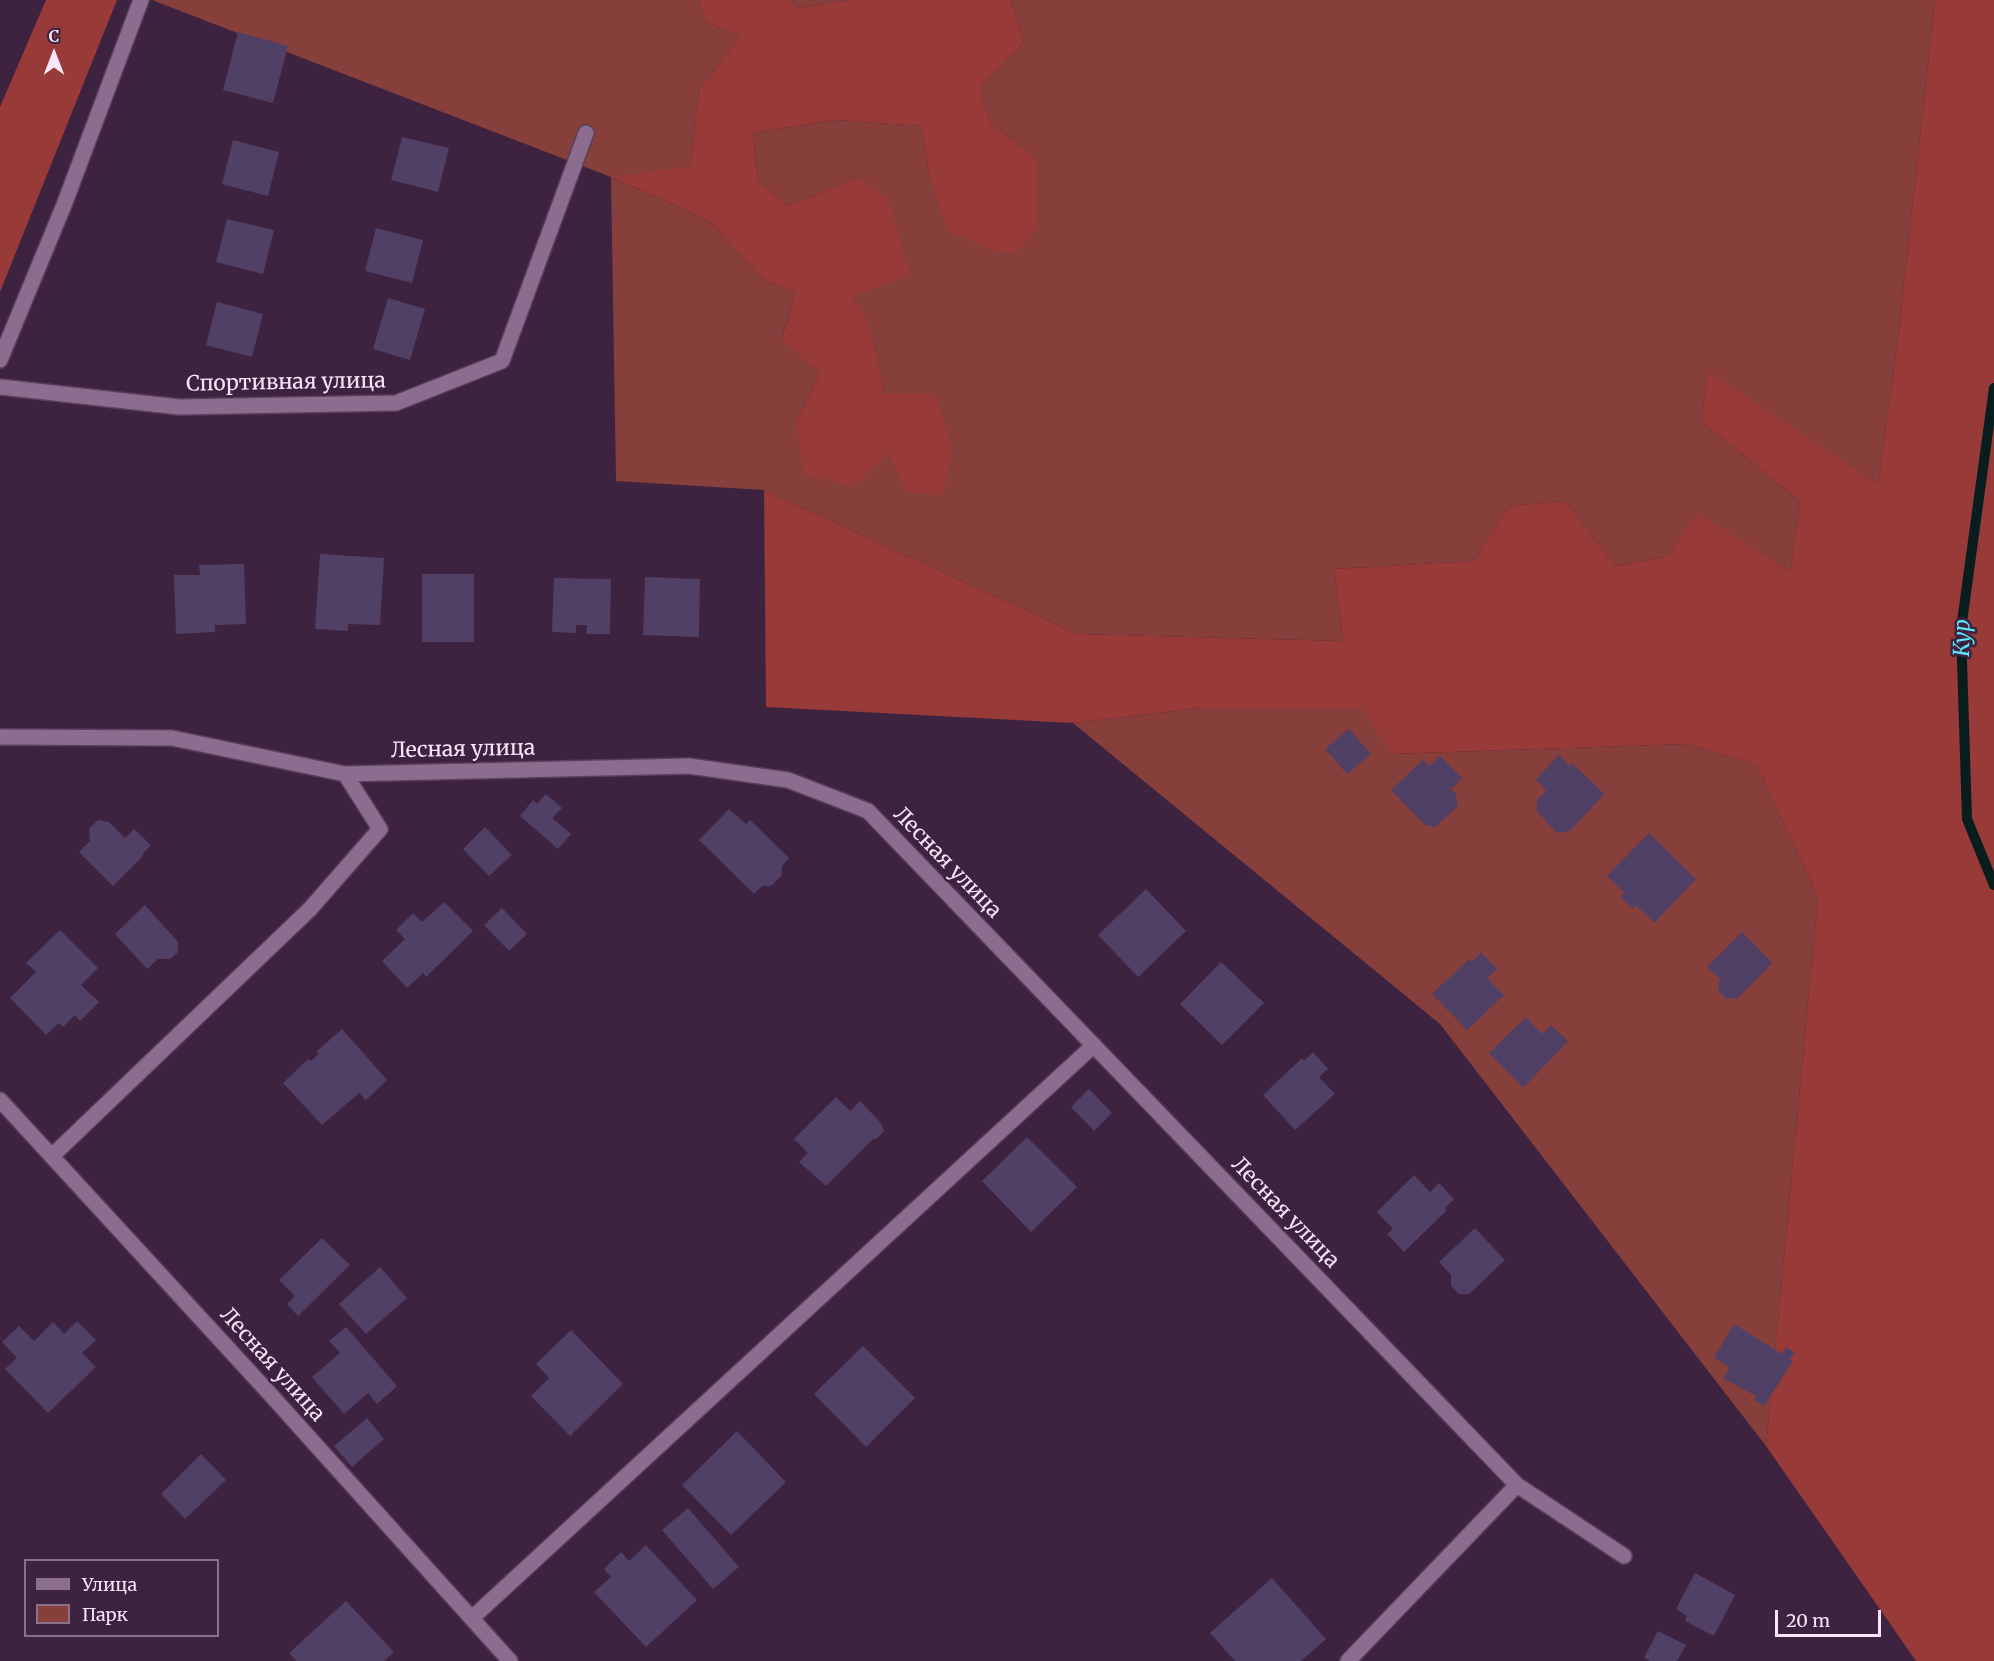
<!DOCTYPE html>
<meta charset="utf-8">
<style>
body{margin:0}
#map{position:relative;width:1994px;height:1661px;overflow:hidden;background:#3e2341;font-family:Merriweather,serif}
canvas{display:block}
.legend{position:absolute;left:24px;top:1559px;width:195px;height:78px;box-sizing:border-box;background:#3e2341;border:2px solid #88718b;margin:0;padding:8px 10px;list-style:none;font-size:18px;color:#f8e6f9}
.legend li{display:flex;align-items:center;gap:12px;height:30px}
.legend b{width:30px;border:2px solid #88718b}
.north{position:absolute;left:24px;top:24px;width:60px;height:60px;-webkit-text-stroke:4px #3e2341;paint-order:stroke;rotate:0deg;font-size:16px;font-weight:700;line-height:24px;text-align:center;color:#f8e6f9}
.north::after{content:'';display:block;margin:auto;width:21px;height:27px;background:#f8e6f9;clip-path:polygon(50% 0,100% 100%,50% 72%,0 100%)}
.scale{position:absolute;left:1775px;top:1610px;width:106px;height:27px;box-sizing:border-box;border:3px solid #f8e6f9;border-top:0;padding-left:8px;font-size:18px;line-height:21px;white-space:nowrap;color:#f8e6f9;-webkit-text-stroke:4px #3e2341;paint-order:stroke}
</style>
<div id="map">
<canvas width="1994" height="1661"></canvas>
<ul class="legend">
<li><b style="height:8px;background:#8d6d8f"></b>Улица</li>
<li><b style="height:16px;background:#873f3c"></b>Парк</li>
</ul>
<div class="north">С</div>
<div class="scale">20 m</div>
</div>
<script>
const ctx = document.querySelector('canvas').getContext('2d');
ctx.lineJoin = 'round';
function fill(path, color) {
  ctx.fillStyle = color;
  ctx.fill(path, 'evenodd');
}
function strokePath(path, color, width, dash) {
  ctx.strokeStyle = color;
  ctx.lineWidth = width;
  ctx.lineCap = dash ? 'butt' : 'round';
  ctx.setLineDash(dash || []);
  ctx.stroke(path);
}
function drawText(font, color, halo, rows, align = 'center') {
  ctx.font = font + ' Merriweather,serif';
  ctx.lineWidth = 5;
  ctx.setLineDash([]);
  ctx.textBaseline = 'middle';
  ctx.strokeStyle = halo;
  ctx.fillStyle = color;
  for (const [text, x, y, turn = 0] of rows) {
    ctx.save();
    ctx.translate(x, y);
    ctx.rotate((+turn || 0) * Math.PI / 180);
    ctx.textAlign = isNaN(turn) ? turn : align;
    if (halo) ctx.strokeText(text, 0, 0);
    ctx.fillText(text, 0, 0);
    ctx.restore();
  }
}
const green = new Path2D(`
 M152 0H698L706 22 740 36 699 90 690 166 613 178 708 220 765 281 796 292 781 339 820 373 796 422 885 394 871 330 853 296 859 177 788 206 758 180 753 133 835 120 921 126 930 179 1036 157 991 124 980 87 1024 42 1011 0H1935L1897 347 1878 483 1708 372 1701 421 1800 501 1790 571 1698 514 1667 556 1616 566 1565 501 1508 506 1474 561 1334 569 1343 641 1078 634 764 490 616 481 611 177Z
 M791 0H849L798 8Z
 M1201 708H1363L1392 754 1686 744 1756 764 1818 897 1766 1446 1440 1024 1073 723Z`);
const forest = new Path2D(`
 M46 0H117L0 292V107Z
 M698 0H791L798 8 849 0H1011L1024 42 980 87 991 124 1036 157 1037 226 1017 252H996L948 230 930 179 921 126 835 120 753 133 758 180 788 206 859 177 888 199 910 276 853 296 871 329 885 394H936L952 449 943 496 906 492 888 452 853 487 804 474 796 422 820 373 781 340 796 292 765 281 708 220 611 177 690 166 699 90 740 36 706 22Z
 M1935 0H1994V1661H1916L1766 1446 1818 897 1756 764 1686 744 1391 754 1362 708H1201L1073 723 766 707 764 490 1078 634 1343 641 1334 569 1474 561 1508 506 1565 501 1616 566 1667 556 1698 513 1790 571 1800 501 1701 421 1708 371 1878 483 1897 347Z`);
const stream = new Path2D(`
 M1994 388 1961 629 1967 819 1994 885`);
const building = new Path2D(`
 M238 32 288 46 273 103 223 90Z
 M402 137 449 148 438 192 391 180Z
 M233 140 279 152 268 196 222 184Z
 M227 219 274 230 263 274 216 262Z
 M376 228 423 240 412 283 365 271Z
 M388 298 425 309 410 360 373 349Z
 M217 302 263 314 252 357 206 345Z
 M320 554 384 558 380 625 348 624V631L315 629Z
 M244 564 246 624 215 625V632L176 634 174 575H200L199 565Z
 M422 574H474V642H422Z
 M645 577 700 579 699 637 643 635Z
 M554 578 611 579 610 634H586L587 625H576V633L552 632Z
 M1349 729 1371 754 1347 774 1325 749Z
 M1559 755 1570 766 1572 763 1604 794 1570 831 1557 833 1537 811V800L1546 791 1536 779Z
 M1440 756 1462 778 1451 789 1456 794 1458 806 1435 827 1425 825 1391 790 1423 760 1429 766Z
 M546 794 562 808 552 818 571 834 558 849 520 816 533 800 537 804Z
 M729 809 746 824 750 820 789 858 782 866V875L771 886H762L754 894 699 840Z
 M98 820 109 822 125 838 134 829 151 845 142 855 143 856 113 886 79 852 90 841 89 829Z
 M485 827 512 855 489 876 463 849Z
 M1649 833 1696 879 1654 923 1636 905 1633 909 1620 897 1624 893 1607 876Z
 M1146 889 1186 931 1138 977 1098 935Z
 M444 902 473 931 426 977 423 973 407 988 382 961 405 939 396 930 413 913 422 922Z
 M145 905 178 942V952L170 959H158L147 969 115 934Z
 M502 908 527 934 509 951 484 925Z
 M60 930 98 968 81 985 99 1002 80 1021 75 1015 63 1027 59 1023 46 1035 10 998 36 972 26 963Z
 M1742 932 1772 963 1738 998 1726 999 1718 990 1720 979 1707 967Z
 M1481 952 1497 969 1487 978 1504 995 1467 1030 1432 994 1469 959 1472 962Z
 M1221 962 1264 1003 1222 1045 1180 1004Z
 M1526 1017 1542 1034 1551 1025 1568 1041 1523 1088 1489 1053Z
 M342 1029 387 1080 366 1100 359 1093 322 1125 283 1083 308 1059 311 1061 319 1054 316 1052Z
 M1313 1052 1328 1069 1319 1077 1335 1094 1295 1130 1263 1095 1302 1058 1304 1061Z
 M1089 1089 1112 1113 1094 1131 1071 1107Z
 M836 1097 850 1111 860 1101 880 1122 884 1131 876 1139H873L826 1186 799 1162 808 1153 794 1139Z
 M1027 1137 1077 1187 1031 1232 982 1181Z
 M1414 1175 1430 1192 1439 1183 1454 1199 1445 1208 1447 1210 1404 1252 1387 1234 1393 1229 1377 1212Z
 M1475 1228 1505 1260 1469 1294H1459L1451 1286V1275L1439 1262Z
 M322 1238 350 1265 298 1316 287 1304 295 1296 279 1280Z
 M380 1267 407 1298 366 1334 339 1304Z
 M77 1321 96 1340 82 1353 96 1367 48 1413 5 1369 17 1358 2 1342 19 1326 34 1341 53 1322 64 1334Z
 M1734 1324 1782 1354 1786 1347 1794 1352 1790 1360 1793 1361 1764 1406 1754 1400 1756 1396 1723 1378 1730 1367 1714 1358Z
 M346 1327 397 1386 377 1404 368 1393 344 1414 312 1377 340 1353 329 1341Z
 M571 1330 623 1384 570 1436 531 1396 549 1378 536 1364Z
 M863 1346 915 1398 866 1447 814 1394Z
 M367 1418 384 1439 352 1467 334 1446Z
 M737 1431 786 1482 731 1535 682 1485Z
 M201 1454 226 1480 185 1519 161 1494Z
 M688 1508 739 1567 713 1589 662 1530Z
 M646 1545 697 1600 646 1647 594 1592 611 1577 604 1569 621 1552 629 1561Z
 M1695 1573 1735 1595 1714 1636 1685 1621 1687 1616 1676 1609Z
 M1272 1578 1326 1639 1301 1661H1235L1210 1633Z
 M346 1601 394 1652 384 1661H296L289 1653Z
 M1658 1631 1686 1645 1677 1661H1650L1644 1658Z`);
const minor = new Path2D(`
 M0 360 64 205 141 0
 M0 387 179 407 396 403 502 361 586 133
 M0 737 172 738 345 774 689 766 788 780 868 811 1517 1485 1624 1556
 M0 1100 270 1394 510 1661
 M52 1156 310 909 380 829 345 774
 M472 1618 1094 1045
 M1348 1661 1517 1485`);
const streetNames = [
 ["Спортивная улица",286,383,-1],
 ["Лесная улица",463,750,-1],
 ["Лесная улица",947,863,46],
 ["Лесная улица",1285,1213,46],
 ["Лесная улица",272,1365,48]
];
const waterNames = [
 ["Кур",1963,638,-89]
];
fill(green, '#873f3c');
fill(forest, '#973a38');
strokePath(stream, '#091c1e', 10);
fill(building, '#504065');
strokePath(minor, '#574059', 18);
strokePath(minor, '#8d6d8f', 15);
drawText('21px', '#f8e6f9', '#3e2341', streetNames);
drawText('italic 22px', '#56e9f7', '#3e2341', waterNames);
</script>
